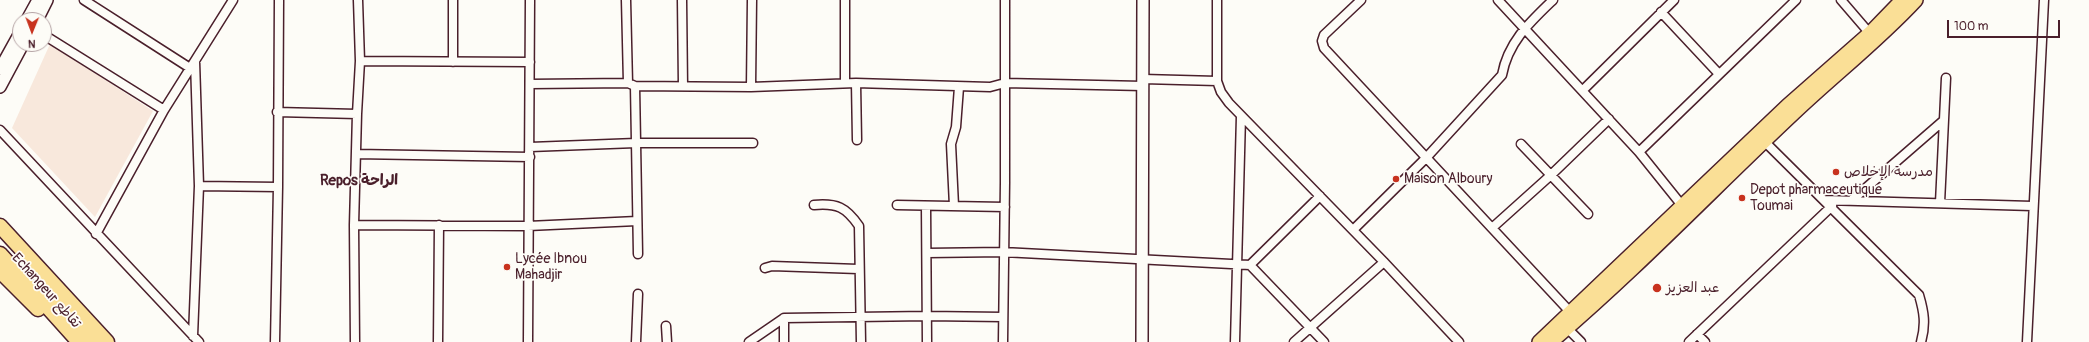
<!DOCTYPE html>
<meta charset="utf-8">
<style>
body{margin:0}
#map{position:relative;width:2089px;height:342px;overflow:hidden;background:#fdfcf7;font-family:Pangolin,sans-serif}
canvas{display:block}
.north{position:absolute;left:12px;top:12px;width:40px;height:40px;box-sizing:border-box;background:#fdfcf7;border:1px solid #b5a4a5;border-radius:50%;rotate:181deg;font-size:11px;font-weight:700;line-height:16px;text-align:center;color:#4a1f2b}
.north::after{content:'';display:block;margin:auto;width:14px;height:18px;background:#c8321e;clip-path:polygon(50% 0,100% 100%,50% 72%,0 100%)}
.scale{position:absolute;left:1947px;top:20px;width:113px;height:18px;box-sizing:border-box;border:2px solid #4a1f2b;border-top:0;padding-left:5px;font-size:12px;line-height:14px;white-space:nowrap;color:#4a1f2b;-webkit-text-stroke:3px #fdfcf7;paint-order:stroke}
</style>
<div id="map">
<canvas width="2089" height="342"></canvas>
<div class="north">N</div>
<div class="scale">100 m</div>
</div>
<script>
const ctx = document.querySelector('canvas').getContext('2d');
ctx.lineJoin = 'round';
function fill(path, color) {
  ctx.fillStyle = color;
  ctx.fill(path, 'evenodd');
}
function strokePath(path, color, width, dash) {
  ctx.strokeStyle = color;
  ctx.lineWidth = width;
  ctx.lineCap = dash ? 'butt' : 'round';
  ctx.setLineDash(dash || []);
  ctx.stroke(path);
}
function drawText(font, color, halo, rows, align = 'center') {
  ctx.font = font + ' Pangolin,"Playpen Sans Arabic",sans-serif';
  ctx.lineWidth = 3.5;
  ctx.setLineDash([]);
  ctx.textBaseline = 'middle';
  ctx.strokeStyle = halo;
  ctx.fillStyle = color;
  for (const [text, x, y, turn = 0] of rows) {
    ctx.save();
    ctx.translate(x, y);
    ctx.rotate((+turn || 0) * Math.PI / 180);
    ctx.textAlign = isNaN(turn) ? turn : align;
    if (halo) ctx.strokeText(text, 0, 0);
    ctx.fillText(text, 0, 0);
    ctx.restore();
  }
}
const built = new Path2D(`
 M50 44 153 111 95 217 12 128Z`);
const minor = new Path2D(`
 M84 0 190 68
 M626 0 628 83
 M682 0 683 86
 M1217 0V81L1221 92 1229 103 1384 262 1459 342
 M1361 0 1324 35 1322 41 1324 48 1573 315
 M1498 0 1639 152 1684 208
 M1841 0 1872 36
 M1661 12 1719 74
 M44 35 164 110
 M360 61 530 62
 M453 62V0
 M1143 79 1217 81
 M845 83V0
 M856 83 857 140
 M530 84 628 83 635 86 751 87 856 83 990 87 1005 83 1143 86
 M635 86 638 254
 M751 87 752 0
 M1583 90 1674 0
 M277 112 357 114
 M0 130 199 342
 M1762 139 1919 295C1924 312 1926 324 1921 342
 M1521 144 1588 214
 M530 147 636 143H753
 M1639 152 1796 0
 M356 154 530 157
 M199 186 278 187
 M1824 200 2032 206
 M1852 200 1943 121
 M1940 203 1946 78
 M814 205C837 203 846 207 859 226L861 342
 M897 205 1005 207
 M926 206 927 342
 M954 206 951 144 956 127 959 87
 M354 225 528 226 637 221
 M1492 228 1551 175 1609 119
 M1353 230 1426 158 1502 75C1508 42 1530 22 1553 0
 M96 234 164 110 233 0
 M927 253 1003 252 1250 265 1324 342
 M1250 265 1320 196
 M765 268 772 266 858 269
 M1564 325 1581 342
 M666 326 667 342
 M1697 334 1705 342
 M193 336 199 186 195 61
 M275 342 278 187 279 0
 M355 342 354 225 357 114 360 61 358 0
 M438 342 439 225
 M528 342 530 0
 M636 342 638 294
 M749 342 784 318 927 316 1003 317
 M784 342V318
 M1003 342 1005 182V0
 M1235 342 1241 116
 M1294 342 1384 262
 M1689 342 1832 206
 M2027 342 2044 0`);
const tertiary = new Path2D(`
 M27 20 38 0
 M37 20 47 0
 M0 69 20 33
 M0 87 23 44
 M1142 342 1143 0`);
const primary = new Path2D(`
 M1539 342 1787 106 1870 33 1902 0
 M1551 342C1636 270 1713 189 1794 113 1834 75 1878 41 1916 0`);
const trunk = new Path2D(`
 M0 226 107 342
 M0 254 79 342
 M0 271 38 309
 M56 301 93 342`);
const markers = [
 [1836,172,4,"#c8321e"],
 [1396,179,4,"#c8321e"],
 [1742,198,4,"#c8321e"],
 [507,267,4,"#c8321e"],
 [1657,288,5,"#c8321e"]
];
const poiNames = [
 ["مدرسة الإخلاص",1844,172],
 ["Maison Alboury",1404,179],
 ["Depot pharmaceutique",1750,190],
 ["Toumai",1750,206],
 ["Lycée Ibnou",515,259],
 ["Mahadjir",515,275],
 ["عبد العزيز",1666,288]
];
const streetNames = [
 ["Echangeur تقاطع",46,291,48]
];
const neighbourhoodNames = [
 ["Repos الراحة",359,181]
];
fill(built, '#f8e8dc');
strokePath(minor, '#4a1f2b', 11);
strokePath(tertiary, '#4a1f2b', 14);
strokePath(primary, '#4a1f2b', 16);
strokePath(trunk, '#4a1f2b', 17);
strokePath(minor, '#fdfcf7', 8);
strokePath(tertiary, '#fdfcf7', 11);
strokePath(primary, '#fadf96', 13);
strokePath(trunk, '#fadf96', 14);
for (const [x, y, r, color] of markers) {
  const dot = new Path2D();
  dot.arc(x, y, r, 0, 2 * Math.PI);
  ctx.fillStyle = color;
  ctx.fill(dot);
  strokePath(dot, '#fdfcf7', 1.5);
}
drawText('14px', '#4a1f2b', '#fdfcf7', poiNames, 'left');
drawText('14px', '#4a1f2b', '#fdfcf7', streetNames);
drawText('bold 15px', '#4a1f2b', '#fdfcf7', neighbourhoodNames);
</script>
